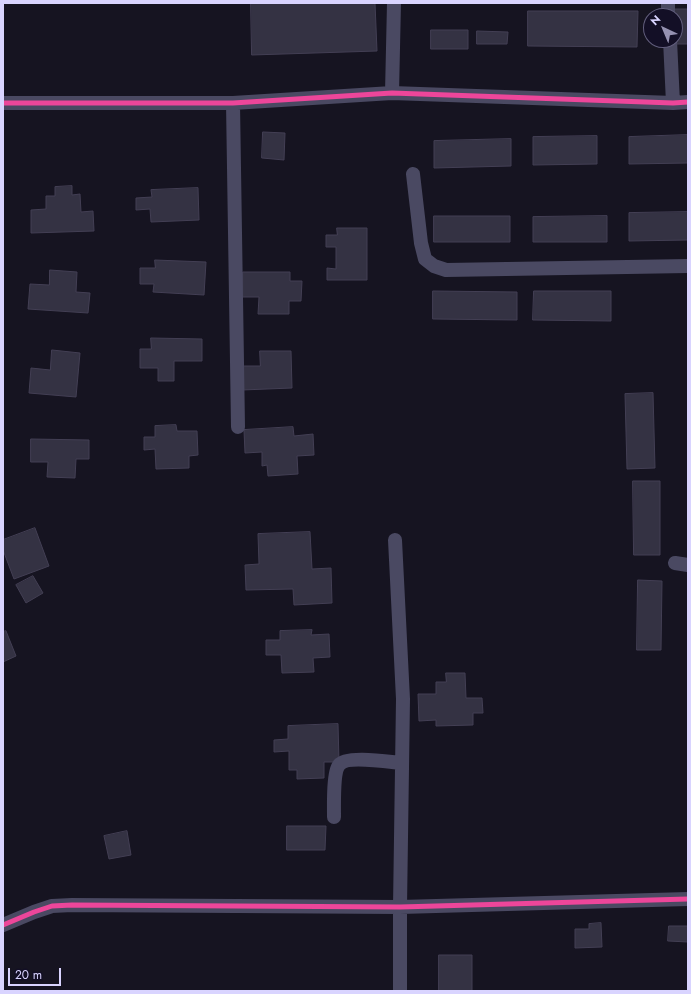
<!DOCTYPE html>
<style>
body{margin:0}
#map{position:relative;width:691px;height:994px;overflow:hidden;background:#161421;font-family:Jost,sans-serif}
canvas{display:block}
.frame{position:absolute;inset:0;border:4px solid #d9d4ff;pointer-events:none}
.north{position:absolute;left:643px;top:8px;width:40px;height:40px;box-sizing:border-box;background:#130f26;border:1px solid #625e7d;border-radius:50%;rotate:316deg;font-size:11px;font-weight:700;line-height:16px;text-align:center;color:#d9d4ff}
.north::after{content:'';display:block;margin:auto;width:14px;height:18px;background:#9591b1;clip-path:polygon(50% 0,100% 100%,50% 72%,0 100%)}
.scale{position:absolute;left:8px;top:968px;width:53px;height:18px;box-sizing:border-box;border:2px solid #d9d4ff;border-top:0;padding-left:5px;font-size:12px;line-height:14px;white-space:nowrap;color:#d9d4ff;-webkit-text-stroke:3px #130f26;paint-order:stroke}
</style>
<div id="map">
<canvas width="691" height="994"></canvas>
<div class="frame"></div>
<div class="north">N</div>
<div class="scale">20 m</div>
</div>
<script>
const ctx = document.querySelector('canvas').getContext('2d');
ctx.lineJoin = 'round';
function fill(path, color) {
  ctx.fillStyle = color;
  ctx.fill(path, 'evenodd');
}
function strokePath(path, color, width, dash) {
  ctx.strokeStyle = color;
  ctx.lineWidth = width;
  ctx.lineCap = dash ? 'butt' : 'round';
  ctx.setLineDash(dash || []);
  ctx.stroke(path);
}
const building = new Path2D(`
 M251 3H375L377 51 252 55Z
 M674 9H688V44H674L675 40Z
 M528 11H638L637 47 528 46Z
 M431 30H468V49H431Z
 M477 31 508 32 507 44H477Z
 M263 132 285 133 284 160 262 158Z
 M688 135V163L629 164V137Z
 M597 136V164L533 165V137Z
 M511 139V166L434 168V141Z
 M72 186V195L80 194 81 212 93 211 94 231 31 233V210L46 209V196H55V187Z
 M198 188 199 220 151 222 150 209 136 210V198L152 197 151 190Z
 M688 212V240L629 241V213Z
 M434 216H510V242H434Z
 M607 216V242H533V217Z
 M337 228H367V280H327V268L336 269V247H326V235H337Z
 M155 260 206 262 204 295 153 292 154 284H140V268H155Z
 M50 270 77 272 76 292 90 293 88 313 28 309 30 284 49 285Z
 M243 272H290V281H302L301 301H289V314H258L259 297H243Z
 M433 291 517 292V320L433 319Z
 M534 291H611V321L533 320Z
 M151 338 202 339V361H174V381H158V368H140V349H151Z
 M52 350 80 353 76 397 29 393 31 368 50 370Z
 M260 351H291L292 388 242 390V366H260Z
 M653 393 655 468 627 469 625 394Z
 M176 425 177 431H197L198 455 189 456V468L156 469 155 449 144 450V437H155V426Z
 M293 427 294 436 313 434 314 455 297 456 298 474 268 476 267 465 262 466V452L245 453 244 430Z
 M31 439 89 440V459H76L75 478 47 477 48 462H31Z
 M633 481H660V555H634Z
 M35 528 49 566 14 579 3 550V540Z
 M310 532 312 569 331 568 332 603 294 605 293 589 246 590 245 565 259 564 258 534Z
 M33 576 43 593 26 603 16 585Z
 M638 580 662 581 661 650H637Z
 M312 630 311 635 329 634 330 657 313 658 314 672 282 673 281 655H266V640H280V631Z
 M6 631 16 656 3 662V632Z
 M446 673H465L466 698H482L483 713H473V725L436 726V720L419 721 418 694H436V682H446Z
 M338 724 339 762H324V778L297 779V770H289V751L274 752V740L288 739V726Z
 M287 826H326L325 850H287Z
 M127 831 131 855 109 859 104 836Z
 M601 923 602 947 575 948V929H589V924Z
 M669 926H688V942L668 941Z
 M439 955H472V991H439Z`);
const street = new Path2D(`
 M668 3V16
 M670 40 673 103
 M392 93 394 3
 M3 103H233L392 93 673 103 688 102
 M233 103 238 427
 M413 174 421 243 425 259 434 266 446 270 688 266
 M395 540 403 699 400 907V991
 M675 563 688 565
 M334 817C334 807 333 772 339 765 346 755 390 762 402 763
 M3 925 34 912 52 906 72 905 400 907 688 899`);
const cycleway = new Path2D(`
 M3 103H233L392 93 673 103 688 102
 M3 925 34 912 52 906 72 905 400 907 688 899`);
fill(building, '#343243');
strokePath(building, '#433f54', 1);
strokePath(street, '#4a4962', 14);
strokePath(cycleway, '#ed469a', 5);
</script>
